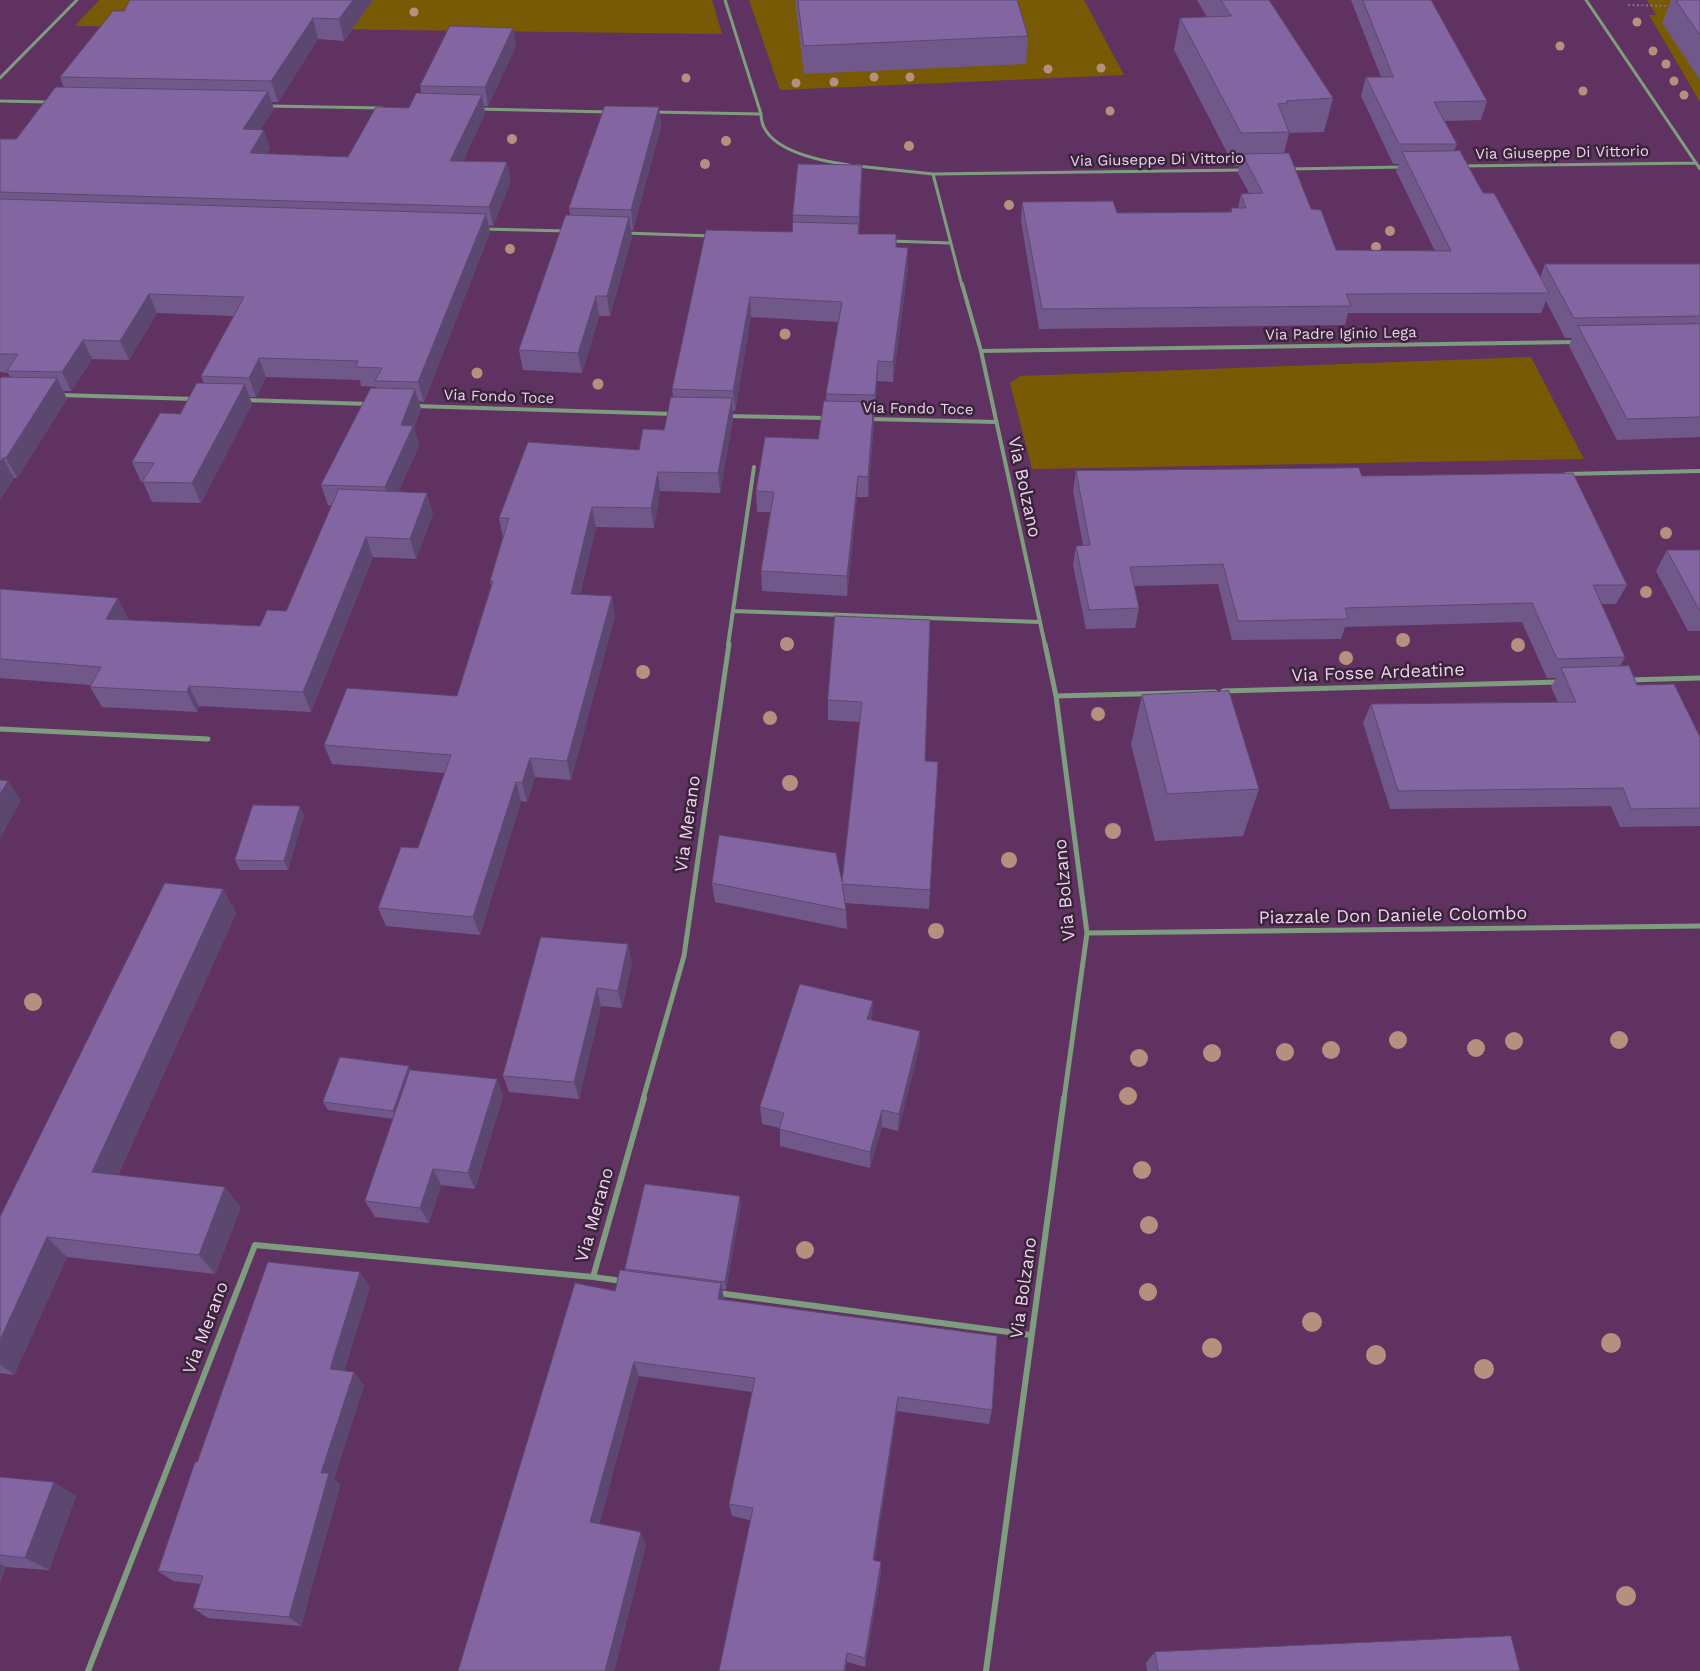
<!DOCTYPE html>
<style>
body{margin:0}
canvas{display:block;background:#5f3261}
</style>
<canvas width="1700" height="1671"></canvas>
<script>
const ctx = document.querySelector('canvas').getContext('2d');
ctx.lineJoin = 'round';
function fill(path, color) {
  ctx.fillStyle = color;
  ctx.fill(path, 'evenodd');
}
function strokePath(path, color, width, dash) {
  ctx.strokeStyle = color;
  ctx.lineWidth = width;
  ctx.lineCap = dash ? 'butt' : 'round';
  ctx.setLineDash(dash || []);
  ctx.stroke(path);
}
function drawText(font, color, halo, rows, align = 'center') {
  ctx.font = font + ' "Work Sans",sans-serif';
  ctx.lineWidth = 5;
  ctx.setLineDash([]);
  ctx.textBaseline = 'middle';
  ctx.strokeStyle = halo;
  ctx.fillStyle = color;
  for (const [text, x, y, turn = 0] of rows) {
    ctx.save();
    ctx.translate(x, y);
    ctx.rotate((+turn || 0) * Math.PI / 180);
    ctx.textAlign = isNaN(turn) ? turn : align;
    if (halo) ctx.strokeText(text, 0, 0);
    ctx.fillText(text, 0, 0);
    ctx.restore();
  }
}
const green = new Path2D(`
 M99 0H712L722 34 75 26Z
 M749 0H1084L1124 75 780 90Z
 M1647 0H1700V102L1649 15H1656Z
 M1531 357 1584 459 1032 469 1010 383 1020 376Z`);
const path = new Path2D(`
 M1628 5 1671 6`);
const streetFar3 = new Path2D(`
 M725 0 761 114C761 150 821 161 849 165
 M1586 0 1700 169
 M0 78 77 0
 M0 101 49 102
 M268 106 382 108
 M478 109 609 112
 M653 112 761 114
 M857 166 933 174 1245 170
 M1461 166 1696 163
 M1289 169 1403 167
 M933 174 962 286
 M483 229 567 231
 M625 233 712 236
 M890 241 950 243`);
const streetFar2 = new Path2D(`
 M962 284 981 351 1045 645
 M981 351 1576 342
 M60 395 194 399
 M245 400 369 404
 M415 406 674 414
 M727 416 826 418
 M869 419 996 422
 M1566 474 1700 471
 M733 611 1040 622
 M728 645 754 467`);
const streetFar1 = new Path2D(`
 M1045 644 1056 696 1087 933 1064 1099
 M1628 680 1700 678
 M1223 691 1560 682
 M1056 696 1215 692
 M0 729 208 739
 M1087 933 1700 926
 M643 1099 684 956 729 644`);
const street = new Path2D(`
 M593 1277 622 1281
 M718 1293 1031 1335
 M88 1671 255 1245 593 1277 644 1098
 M986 1671 1064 1098`);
const trees = [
 [414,12,4.5],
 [1637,22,4.5],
 [1560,46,4.5],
 [1653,51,4.5],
 [1666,64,4.5],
 [1101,68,4.5],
 [1048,69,4.5],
 [874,77,4.5],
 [910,77,4.5],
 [686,78,4.5],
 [1674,81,4.5],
 [834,82,4.5],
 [796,83,4.5],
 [1583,91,4.5],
 [1684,95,4.5],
 [1110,111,4.5],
 [512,139,5],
 [726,141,5],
 [909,146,5],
 [705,164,5],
 [1009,205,5],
 [1390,231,5],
 [1376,247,5],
 [510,249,5],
 [785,334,5.5],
 [477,373,5.5],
 [598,384,5.5],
 [1666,533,6],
 [1646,592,6],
 [1403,640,7],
 [787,644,7],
 [1518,645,7],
 [1346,658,7],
 [643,672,7],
 [1098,714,7],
 [770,718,7],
 [790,783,8],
 [1113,831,8],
 [1009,860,8],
 [936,931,8],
 [33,1002,9],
 [1398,1040,9],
 [1619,1040,9],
 [1514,1041,9],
 [1476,1048,9],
 [1331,1050,9],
 [1285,1052,9],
 [1212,1053,9],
 [1139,1058,9],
 [1128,1096,9],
 [1142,1170,9],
 [1149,1225,9],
 [805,1250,9],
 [1148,1292,9],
 [1312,1322,10],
 [1611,1343,10],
 [1212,1348,10],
 [1376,1355,10],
 [1484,1369,10],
 [1626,1596,10]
];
const wall = new Path2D(`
 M130 0H373L344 41 318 39 278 102H271L274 109 260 130 270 148 266 154 348 157 409 108 421 94 420 86 516 46 488 106H484L485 113 463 161 511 181 493 226 489 225 490 232 424 402 419 401 421 409 414 427 419 446 398 492 433 514 416 559 373 557 311 712 199 706 197 712 102 707 90 687 91 685 0 678V589L128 618 127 620 260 626 286 611 332 506 328 505 321 485 377 388V387L361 386 360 380 266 377 256 397H249L252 404 201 503 152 502 143 482H141L132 462 180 414 204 383 201 376 234 316 157 313 129 360 92 359 71 391H63L67 399 17 478H14L0 500V379L10 377 8 373 0 372V139H16L64 88 60 77 124 11Z
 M795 0H1017L1028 36 1026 64 804 74Z
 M1197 0H1269L1333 98 1324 132 1289 133 1284 153 1311 209 1336 250 1435 251 1396 171 1399 164H1393L1361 96 1366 77H1381L1351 0H1431L1487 101 1481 120 1445 121 1457 144 1454 151 1540 278 1545 264H1700V437L1617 440 1569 346 1572 338H1565L1546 301 1541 313H1348L1345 325 1039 329 1021 221 1022 202 1117 213 1230 212 1231 208H1238L1241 194 1249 193 1238 173 1239 166H1234L1174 50 1180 18 1207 17Z
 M1671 0H1700V80L1662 23Z
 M659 107 661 126 633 230H631L632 237 610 316H599L582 373 523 370 519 350 570 215 569 208Z
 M862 185 859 234 896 247 908 248V267L893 382 877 381 868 497H857L847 596 762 591 761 571 770 512H757L756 491 818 439 826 401V394L838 322 751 317 735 411H733V418L720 493 660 491 654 528 596 527 580 594 615 615 571 780 535 777 527 802 521 801 480 935 386 926 378 908 418 848 445 773 332 764 324 745 457 696 491 586 490 581 503 537 499 518 639 450 664 430 673 397 672 389 792 232 793 222V215Z
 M1076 471 1362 476 1627 585 1616 604H1601L1625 657 1620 666 1637 685 1700 737V826L1620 827 1611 806 1390 809 1363 723 1371 704 1558 702 1551 687 1556 678H1547L1522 622 1345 627 1341 639 1232 640 1218 584 1134 586 1139 608 1135 628 1086 629 1073 565 1076 546 1083 545 1073 491Z
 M1667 550H1700V631H1688L1656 571Z
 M835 616 925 761 938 762 929 909 845 903 846 910 847 929 715 902 712 883 842 882 860 722 828 720V700Z
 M1142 695 1259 789 1243 836 1155 841 1131 744Z
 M304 815 288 870H240L235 860Z
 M223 889 236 913 118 1175 241 1207 215 1274 67 1257 14 1375 0 1373V1217Z
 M541 937 632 962 622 1008 601 1006 579 1099 509 1092 503 1076Z
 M872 1018V1020L920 1031 919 1048 898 1131 882 1127 870 1168 780 1146V1128L762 1124 760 1107Z
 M409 1066 411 1070 497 1079 503 1096 475 1189 441 1185 429 1223 375 1217 365 1201 394 1119 328 1110 323 1102Z
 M741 1204 726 1290 722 1289 724 1300 992 1410 989 1424 897 1411 874 1561 881 1573 865 1667 847 1662 750 1520 732 1516 729 1504 752 1392 639 1376 599 1524 646 1544 614 1671H458L615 1291 625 1271V1269Z
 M370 1287 344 1371 364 1385 334 1479 340 1485 301 1626 208 1618 193 1608 201 1584 173 1581 158 1571Z
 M0 1477 76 1496 49 1570 6 1567 0 1582Z
 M1155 1652 1520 1671H1147L1146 1663Z`);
const shadedWall = new Path2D(`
 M353 0H373L344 41 339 19Z
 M313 18 318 39 278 102 271 81Z
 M513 28 516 46 488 106 485 87Z
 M268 91 274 109 249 147 243 129Z
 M482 95 485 113 454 180 450 161Z
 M659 107 661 126 633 230 631 210Z
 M264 130 270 148 256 172 250 153Z
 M507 162 511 181 493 226 489 207Z
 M862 165V185L859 237V217Z
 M486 214 490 232 424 402 418 382Z
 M629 217 632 237 610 316 607 296Z
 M908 248V267L893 382V362Z
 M149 294 157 313 129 360 120 341Z
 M596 296 599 316 582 373 578 353Z
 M750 297 751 317 735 411 733 391Z
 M83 340 92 359 71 391 62 372Z
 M259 358 266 377 256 397 249 378Z
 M878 361 877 381 875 415V395Z
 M57 378 67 399 17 478 6 458Z
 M245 384 252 404 201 503 192 483Z
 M415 389 421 409 414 427 419 446 391 507 385 487 401 425Z
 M732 398 733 418 720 493 718 473Z
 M874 402V422L868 497V477Z
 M3 458 14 478 0 500V462Z
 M658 472 660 491 654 528 651 508Z
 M858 476 857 497 847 596V576Z
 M427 493 433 514 416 559 410 539Z
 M592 507 596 527 575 613 571 594Z
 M366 537 373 557 311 712 303 692Z
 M612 596 615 615 571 780 567 761Z
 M118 598 128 618 116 639 106 619Z
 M189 686 199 706 197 712 187 692Z
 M530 758 535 777 527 802 522 783Z
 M8 781 21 800 0 839V794Z
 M516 782 521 801 480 935 473 917Z
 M300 806 304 815 288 870 284 861Z
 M223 889 236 913 110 1192 92 1172Z
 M628 944 632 962 622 1008 618 991Z
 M597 988 601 1006 579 1099 574 1082Z
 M873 1001 872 1018 867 1037V1019Z
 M920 1031 919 1048 898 1131 899 1114Z
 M409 1066 413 1074 397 1119 393 1111Z
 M497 1079 503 1096 475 1189 468 1173Z
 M882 1110V1127L870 1168V1152Z
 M433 1169 441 1185 429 1223 420 1208Z
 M225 1187 241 1207 215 1274 199 1255Z
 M740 1196 741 1204 726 1290 725 1282Z
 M47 1237 67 1257 14 1375 0 1364V1340Z
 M360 1272 370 1287 341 1382 330 1369Z
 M721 1283 724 1299 721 1315 718 1299Z
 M634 1362 639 1376 596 1534 590 1522Z
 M354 1372 364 1385 334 1479 340 1485 301 1626 289 1617 321 1473Z
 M898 1397 897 1411 873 1572V1560Z
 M54 1482 76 1496 49 1570 25 1558Z
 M641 1532 646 1544 614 1671H605Z
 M881 1562V1573L865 1667V1658Z
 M0 1563 6 1567 0 1582Z
 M847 1653V1662L846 1671H844Z`);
const building = new Path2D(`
 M130 0H353L339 19 313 18 271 81 60 77 113 11H124Z
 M798 0H1017L1028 36 804 46Z
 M1221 0H1269L1333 98 1286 101 1288 103 1278 104 1289 132 1241 133 1180 18 1231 16Z
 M1363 0H1431L1487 101 1434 102 1457 144H1399L1366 77H1393Z
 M1676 0H1700V35Z
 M450 26 513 28 485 87 420 86Z
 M56 87 268 91 243 129 264 130 250 153 348 157 376 107 409 108 416 93 482 95 450 161 507 162 489 207 0 192V139H16Z
 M605 106 659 107 631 210 569 208Z
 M1460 151 1483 193H1494L1549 293 1346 294 1351 306 1042 309 1022 202 1113 201 1117 213 1232 212 1231 208H1246L1241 194 1263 193 1242 154 1289 153 1311 209 1321 210 1336 250 1451 251 1402 152Z
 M798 164 862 165 859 217 793 215Z
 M0 199 486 214 418 382 375 381 382 368 356 367 358 361 259 358 249 378 201 376 244 297 149 294 120 341 83 340 62 372 7 371 18 354H0Z
 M566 215 629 217 607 296H596L578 353 519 350Z
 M793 222 859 224 858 234H896V247L908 248 893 362 878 361 875 395 826 394 842 302 750 297 733 391 672 389 706 230 792 232Z
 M1545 264H1700V316L1574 318Z
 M1700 324V417L1627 419 1578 326Z
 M2 377 57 378 6 458H3L0 462V379Z
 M197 383 245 384 192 483 142 482 154 463 132 462 160 413 180 414Z
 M371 388 415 389 401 425 413 426 385 487 321 485Z
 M671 397 732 398 718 473 658 472 651 508 592 507 571 594 612 596 567 761 530 758 522 783 516 782 473 917 378 908 401 847 418 848 451 755 324 745 347 688 457 696 493 581H490L509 518H499L528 442 639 450 643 429 664 430Z
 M824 401 874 402 868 477 858 476 847 576 761 571 774 492 756 491 765 437 818 439Z
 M1359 468 1362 476 1573 473 1627 585H1593L1625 657 1557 659 1532 603 1345 608 1348 619 1238 621 1223 564 1130 567 1139 608 1089 610 1076 546 1090 545 1076 471Z
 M339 489 427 493 410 539 366 537 303 692 189 686 187 692 90 687 101 667 0 659V589L118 598 106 619 260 626 267 610 286 611Z
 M1667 550H1700V611Z
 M835 616 930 620 925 761 938 762 930 890 842 884 846 910 712 883 719 835 836 853 842 882 862 702 828 700Z
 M1629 666 1637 685 1674 684 1700 737V808L1631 809 1623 788 1398 791 1371 704 1576 702 1561 668Z
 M1229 691 1259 789 1167 794 1142 695Z
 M0 780 8 781 0 794Z
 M253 805 300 806 284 861 235 860Z
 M165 883 223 889 92 1172 225 1187 199 1255 47 1237 0 1340V1217Z
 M541 937 628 944 618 991 597 988 574 1082 503 1076Z
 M800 984 873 1001 867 1019 920 1031 899 1114 882 1110 870 1152 779 1129 784 1113 760 1107Z
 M340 1057 409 1066 393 1111 323 1102Z
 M410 1070 497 1079 468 1173 433 1169 420 1208 365 1201Z
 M645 1184 740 1196 725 1282 625 1269Z
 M268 1262 360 1272 330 1369 354 1372 321 1473H329L289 1617 193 1608 203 1576 158 1571 195 1462H197Z
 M620 1270 721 1283 718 1299 997 1336 992 1410 898 1397 873 1560 881 1562 865 1658 847 1653 844 1671H719L753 1508 729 1504 755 1378 634 1362 590 1522 641 1532 605 1671H458L575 1283 615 1291Z
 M0 1477 54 1482 25 1558 0 1555Z
 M1511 1636 1520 1671H1158L1155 1652Z`);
const farStreetnames = [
 ["Via Giuseppe Di Vittorio",1562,153,-1],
 ["Via Giuseppe Di Vittorio",1157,160,-1],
 ["Via Padre Iginio Lega",1341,334,-1],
 ["Via Fondo Toce",499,397,2],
 ["Via Fondo Toce",918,409,1]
];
const streetNames = [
 ["Via Bolzano",1024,487,78],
 ["Via Fosse Ardeatine",1378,673,-2],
 ["Via Merano",688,824,-82],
 ["Via Bolzano",1065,890,-95],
 ["Piazzale Don Daniele Colombo",1393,916,-1],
 ["Via Merano",595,1215,-74],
 ["Via Bolzano",1024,1288,-82],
 ["Via Merano",206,1328,-69]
];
fill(green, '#775a03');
strokePath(path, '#8e6790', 2, [2, 2.5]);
strokePath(streetFar3, '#7d9d7e', 3);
strokePath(streetFar2, '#7d9d7e', 4);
strokePath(streetFar1, '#7d9d7e', 5);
strokePath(street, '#7d9d7e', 6);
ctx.fillStyle = '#b5907e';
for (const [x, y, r] of trees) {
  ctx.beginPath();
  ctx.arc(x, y, r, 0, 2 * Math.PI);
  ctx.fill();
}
fill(wall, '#71588a');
fill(shadedWall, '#5c4771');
fill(building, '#8366a1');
strokePath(building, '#5c4771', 1);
drawText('15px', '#eed2ee', '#392439', farStreetnames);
drawText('18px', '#eed2ee', '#392439', streetNames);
</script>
